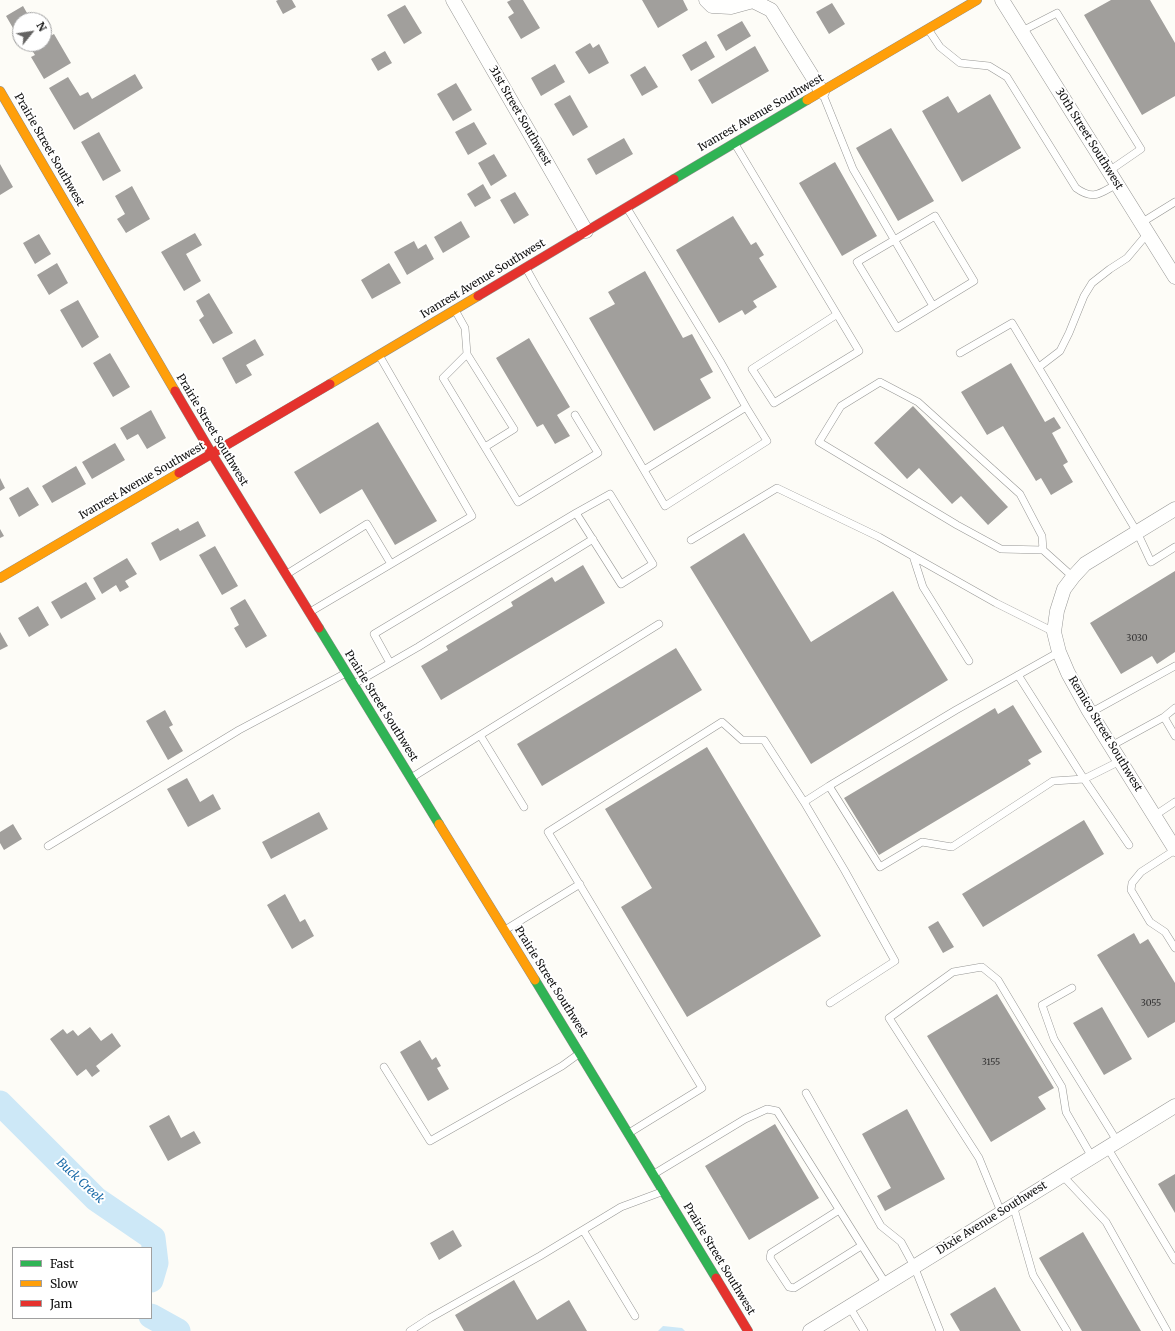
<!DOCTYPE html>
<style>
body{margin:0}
#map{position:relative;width:1175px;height:1331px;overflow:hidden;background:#fdfcf7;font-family:Merriweather,serif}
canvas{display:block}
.legend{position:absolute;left:12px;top:1247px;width:140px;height:72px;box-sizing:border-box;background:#fff;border:1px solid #a0a0a0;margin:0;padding:5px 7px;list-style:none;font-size:12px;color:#111}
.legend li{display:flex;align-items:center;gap:8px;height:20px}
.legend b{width:20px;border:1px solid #a0a0a0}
.north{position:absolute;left:12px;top:12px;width:40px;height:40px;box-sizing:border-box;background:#fff;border:1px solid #a0a0a0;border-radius:50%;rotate:60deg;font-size:11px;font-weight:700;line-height:16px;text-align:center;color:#111}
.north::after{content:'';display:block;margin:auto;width:14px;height:18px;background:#646362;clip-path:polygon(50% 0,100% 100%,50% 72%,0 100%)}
</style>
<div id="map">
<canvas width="1175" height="1331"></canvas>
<ul class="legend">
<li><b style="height:5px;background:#30b455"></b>Fast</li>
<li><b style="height:5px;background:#ff9f0a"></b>Slow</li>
<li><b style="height:5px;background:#e5322d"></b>Jam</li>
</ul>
<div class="north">N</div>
</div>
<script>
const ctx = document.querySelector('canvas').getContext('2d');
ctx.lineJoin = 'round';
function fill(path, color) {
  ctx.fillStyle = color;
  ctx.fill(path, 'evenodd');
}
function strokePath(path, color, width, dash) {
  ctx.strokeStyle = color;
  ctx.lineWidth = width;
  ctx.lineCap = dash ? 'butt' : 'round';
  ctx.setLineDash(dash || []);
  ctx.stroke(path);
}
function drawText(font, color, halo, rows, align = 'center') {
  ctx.font = font + ' Merriweather,serif';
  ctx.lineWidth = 4;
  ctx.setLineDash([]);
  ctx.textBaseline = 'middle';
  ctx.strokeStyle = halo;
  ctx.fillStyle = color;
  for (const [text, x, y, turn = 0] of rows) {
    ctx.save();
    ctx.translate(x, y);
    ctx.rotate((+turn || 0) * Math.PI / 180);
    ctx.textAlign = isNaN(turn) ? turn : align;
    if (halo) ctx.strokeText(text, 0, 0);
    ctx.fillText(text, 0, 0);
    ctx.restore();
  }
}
const water = new Path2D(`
 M663 1326 682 1328 685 1331H658Z`);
const river = new Path2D(`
 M0 1103 96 1199 153 1238 156 1263 151 1280
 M151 1316 178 1331`);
const building = new Path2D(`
 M278 0H292L296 7 283 14 276 1Z
 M511 0H523L540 28 521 39 508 17 514 13 507 2Z
 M642 0H683L688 10 658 28Z
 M1111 0H1150L1175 43V96L1142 115 1084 15Z
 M832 3 845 24 829 34 816 12Z
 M405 5 422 33 404 44 387 15Z
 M23 6 31 20H20V33L17 35 6 16Z
 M742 21 751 36 726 51 717 35Z
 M44 30 48 37 54 34 71 63 44 79 31 57 35 55 28 44H44Z
 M706 41 715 57 691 71 682 55Z
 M590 43 593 48 599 44 609 63 589 74 575 52Z
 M755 46 769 71 712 104 698 80Z
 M385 51 392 63 378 71 371 59Z
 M555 64 565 82 541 96 531 78Z
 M645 66 658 87 642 96 630 75Z
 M135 74 143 88 74 130 49 88 68 77 80 96 88 92 92 99Z
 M456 83 472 110 453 121 437 94Z
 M990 94 1021 148 962 182 922 111 948 96 958 113Z
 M570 95 588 127 573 136 554 104Z
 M474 122 487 144 468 155 455 132Z
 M891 128 934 201 898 221 856 148Z
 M99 132 121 171 103 181 81 142Z
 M624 138 633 154 596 175 587 159Z
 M494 154 507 176 491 186 478 163Z
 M835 162 877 236 842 256 799 183Z
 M0 164 13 187 0 195Z
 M483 184 491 198 475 207 467 194Z
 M132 186 150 219 126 233 117 219 125 214 115 196Z
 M515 192 529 215 514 224 500 200Z
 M733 216 751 245 756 242 764 255 759 258 777 287 753 301 757 307 745 315 742 310 719 323 676 250Z
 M461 221 470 237 443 253 434 237Z
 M195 233 202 245 186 254 201 281 184 291 161 252Z
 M39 234 51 254 35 264 23 243Z
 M414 241 418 249 426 244 434 259 407 275 394 252Z
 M57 263 68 283 49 295 37 275Z
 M389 263 401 283 372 299 361 280Z
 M645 271 683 338 692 334 713 372 700 379 711 398 654 431 589 318 615 304 608 292Z
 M209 293 233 333 213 344 199 320 204 316 196 301Z
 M78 300 99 337 82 348 60 310Z
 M529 338 570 407 557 415 570 436 555 444 543 424 537 427 496 358Z
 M255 339 264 355 246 365 252 375 236 384 222 358Z
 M110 353 130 387 113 397 93 363Z
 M1011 363 1045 422 1054 417 1061 428 1052 433 1068 462 1063 465 1073 482 1051 495 1041 478 1036 481 1003 426 987 435 961 392Z
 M913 406 1008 507 988 525 961 496 952 504 919 468 907 479 874 443Z
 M151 410 166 438 147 449 138 434 127 440 120 428Z
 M378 422 437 521 395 545 362 489 320 514 294 472Z
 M115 443 125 460 92 479 82 462Z
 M76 466 86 484 52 503 42 486Z
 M0 478 5 488 0 491Z
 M28 487 39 505 19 517 9 498Z
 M198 521 206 536 160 561 151 543 178 528 180 531Z
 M0 529 4 536 0 538Z
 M744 533 811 642 893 591 948 680 811 764 690 567Z
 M215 546 238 586 222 595 199 555Z
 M127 558 137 574 125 581 129 587 120 592 116 585 102 594 93 578Z
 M583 565 605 603 441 700 421 666 448 650 446 646 513 606 511 602 552 577 555 582Z
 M1175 571V652L1157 664 1152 656 1121 674 1090 623Z
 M86 582 96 599 61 619 51 602Z
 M245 599 267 636 246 648 234 628 239 625 230 608Z
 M38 606 49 625 29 637 18 618Z
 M0 632 8 646 0 650Z
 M676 648 702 690 542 786 517 744Z
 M1013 705 1042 752 1028 760 1031 764 879 855 844 798 995 708 998 714Z
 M165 710 173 725 169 727 183 751 168 760 146 721Z
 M707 747 821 936 687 1017 621 907 652 888 605 809Z
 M187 778 200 802 213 794 221 809 188 827 167 789Z
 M319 812 328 829 271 859 262 842Z
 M1084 820 1104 854 983 927 962 894Z
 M13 824 22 839 4 850 0 843V832Z
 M285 894 300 922 305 919 314 936 292 949 267 905Z
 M938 921 954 947 943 953 928 927Z
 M1134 933 1140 944 1148 939 1175 983V1022L1148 1038 1097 955Z
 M997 994 1054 1088 1038 1097 1046 1109 991 1142 927 1036Z
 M1102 1007 1132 1059 1104 1075 1073 1023Z
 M90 1027 101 1041 112 1033 121 1046 96 1066 100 1071 92 1077 86 1069 77 1076 50 1039 63 1029 67 1034 73 1030 78 1036Z
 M420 1040 432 1060 436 1057 441 1066 437 1068 449 1089 428 1101 400 1052Z
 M907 1109 945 1179 885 1211 877 1196 891 1188 862 1134Z
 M169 1115 181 1138 194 1131 201 1143 168 1161 149 1126Z
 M775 1124 819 1198 749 1240 705 1166Z
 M1175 1174V1213L1158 1184Z
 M453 1230 462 1246 439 1260 430 1243Z
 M1083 1232 1141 1331H1082L1039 1258Z
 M514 1280 537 1320 569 1300 587 1331H464L455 1315Z
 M995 1287 1021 1331H960L950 1314Z`);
const lane = new Path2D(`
 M928 29 940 47 960 63 989 66 1007 77 1076 188C1094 201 1100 193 1117 184
 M1022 31 1057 13 1141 149 1109 171
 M822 92 853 169 933 306 974 281 935 216 857 262 897 328 933 306
 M735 144 859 351 774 403 752 369 836 315
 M627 208 720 361 746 407
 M1141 223 1175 202
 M526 268 536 286 665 506 767 441 746 407 644 470
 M455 310 465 328 467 354 443 378 518 502 598 453 575 415
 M960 353 1012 323 1137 532 1151 562 1175 547
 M467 354 514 429 485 447
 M1039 367 1060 351 1069 333 1084 296 1092 283 1110 269 1127 258 1148 233
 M691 540 777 488 879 537 996 603 1054 632
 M1043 550 1042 536 1020 494 918 402 880 382 841 406 819 442 957 525 1001 549 1043 550 1073 577
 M913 556 923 587 969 661
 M287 574 367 524 391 564
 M310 612 472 516 379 355
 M1059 652 956 710 829 786 880 867 922 842 952 847 1053 781 1084 779 1120 761
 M390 663 374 634 576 513 610 494 653 564 621 584 576 513
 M1018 675 1084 779 1129 845
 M354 684 418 647 593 539
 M1090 713 1175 666
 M1164 717 1175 708
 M480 735 524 807
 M1111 746 1164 717 1175 736
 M411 778 659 624
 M829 786 804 802 845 871 895 961 830 1003
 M1154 816 1175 802
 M48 846 239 730 346 673
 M1175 850 1141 872 1132 883 1131 890 1150 922 1165 932 1175 948
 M505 930 580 884
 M1072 988 1042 1005 1054 1039 1117 1141
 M384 1067 430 1141 562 1066 580 1053
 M806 1093 881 1226 901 1242 914 1266 940 1331
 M629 1133 702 1088 548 832 722 722 742 740H764L804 802
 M1107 1147 1175 1260
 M654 1174 745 1119 767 1109 777 1111 886 1284
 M1062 1175 1106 1222 1167 1331
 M1013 1205 1033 1275 1067 1331
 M839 1210 771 1253 770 1258 789 1287 794 1288 861 1246
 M1001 1212 979 1158 889 1018 953 972 982 967 998 980 1062 1087 1066 1112 1092 1157
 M583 1230 635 1316
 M849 1306 864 1331
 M410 1331 430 1318 540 1256 621 1207 664 1191`);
const street = new Path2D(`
 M453 0 586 231
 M706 0 712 6 731 7 753 1 771 10 822 92
 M1002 0 1175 277
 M1175 509 1085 564 1073 577 1064 589 1057 611 1054 632 1059 652 1068 673 1089 711 1175 849
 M810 1331 1175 1106`);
const fast = new Path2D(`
 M674 179 807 100
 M319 628 439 824
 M535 980 716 1278`);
const slow = new Path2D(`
 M0 91 175 391
 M807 100 977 0
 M330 384 478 296
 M0 578 179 473
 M439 824 535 980`);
const jam = new Path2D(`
 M478 296 674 179
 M175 391 212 454 319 628
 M179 473 330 384
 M716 1278 748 1331`);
const numberNames = [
 ["3030",1137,638],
 ["3055",1151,1003],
 ["3155",991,1062]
];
const streetNames = [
 ["Ivanrest Avenue Southwest",761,113,-30],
 ["31st Street Southwest",520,116,60],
 ["30th Street Southwest",1089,139,58],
 ["Prairie Street Southwest",49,150,60],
 ["Ivanrest Avenue Southwest",483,279,-31],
 ["Prairie Street Southwest",212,430,59],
 ["Ivanrest Avenue Southwest",142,481,-30],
 ["Prairie Street Southwest",381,706,58],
 ["Remico Street Southwest",1105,734,59],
 ["Prairie Street Southwest",551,982,58],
 ["Dixie Avenue Southwest",992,1218,-32],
 ["Prairie Street Southwest",719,1259,59]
];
const waterNames = [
 ["Buck Creek",80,1181,43]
];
fill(water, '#cde8f7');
strokePath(river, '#cde8f7', 25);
fill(building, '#a19f9c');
strokePath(lane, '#979795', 8);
strokePath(street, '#979795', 15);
strokePath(fast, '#8e8d8b', 10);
strokePath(slow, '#8e8d8b', 10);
strokePath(jam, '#8e8d8b', 10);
strokePath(lane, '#fffffe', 7);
strokePath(street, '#fffffe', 14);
strokePath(fast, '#30b455', 9);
strokePath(slow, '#ff9f0a', 9);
strokePath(jam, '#e5322d', 9);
drawText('9px', '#353434', null, numberNames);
drawText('11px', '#111', '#fff', streetNames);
drawText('italic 12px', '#1768a6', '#fff', waterNames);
</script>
